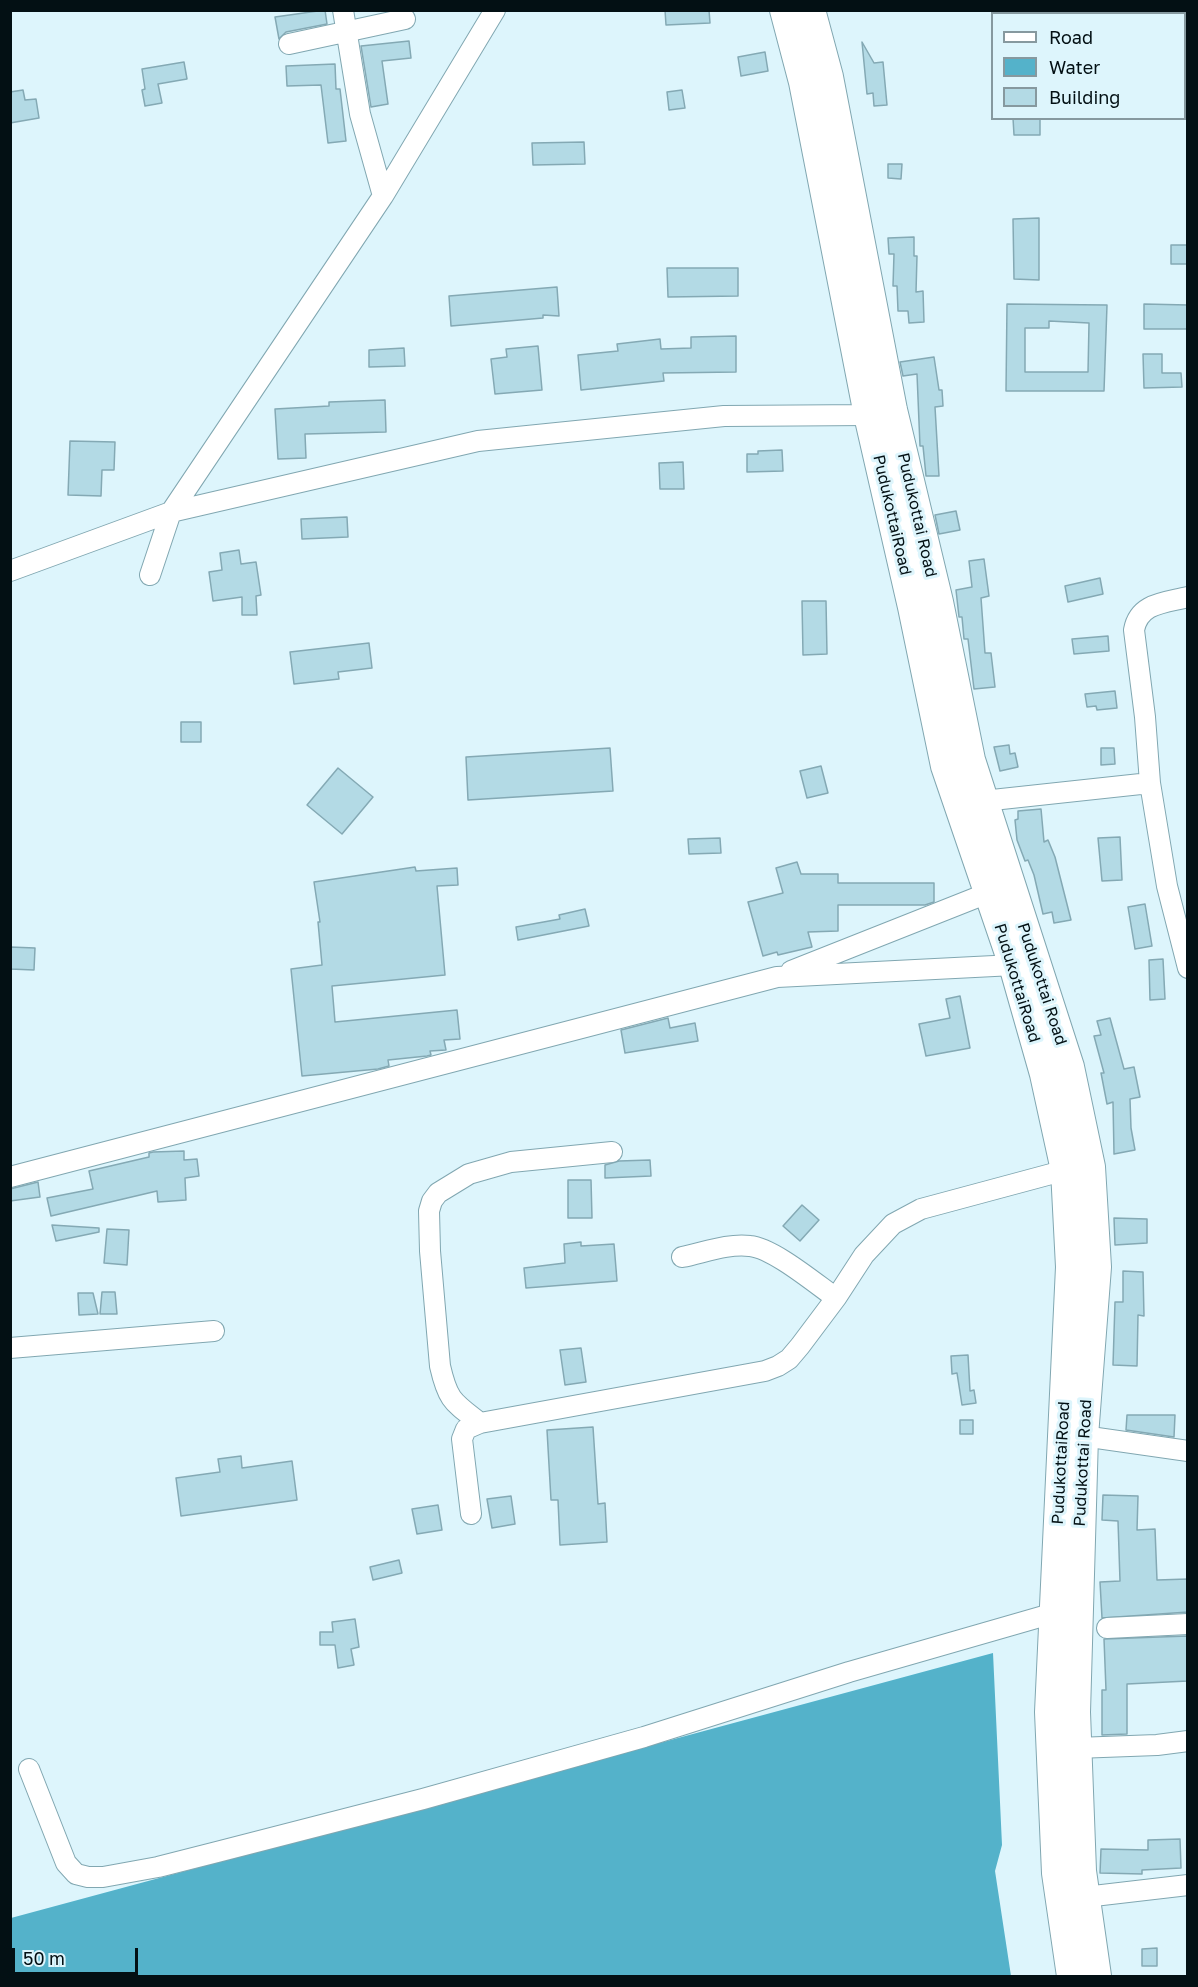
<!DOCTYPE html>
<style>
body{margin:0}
#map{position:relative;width:1198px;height:1987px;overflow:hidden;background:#ddf5fc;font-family:"Golos Text",sans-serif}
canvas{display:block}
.frame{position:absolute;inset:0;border:12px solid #031014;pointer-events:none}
.legend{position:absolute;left:991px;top:12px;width:195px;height:108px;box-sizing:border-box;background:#ddf5fc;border:2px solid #86999f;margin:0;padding:8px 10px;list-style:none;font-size:18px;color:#031014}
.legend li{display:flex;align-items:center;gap:12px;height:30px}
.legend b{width:30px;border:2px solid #86999f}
.scale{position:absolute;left:12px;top:1948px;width:126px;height:27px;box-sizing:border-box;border:3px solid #031014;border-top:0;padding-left:8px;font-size:18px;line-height:21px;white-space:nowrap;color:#031014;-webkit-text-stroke:4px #ddf5fc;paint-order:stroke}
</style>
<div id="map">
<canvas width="1198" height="1987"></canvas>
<div class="frame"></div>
<ul class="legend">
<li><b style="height:8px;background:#fff"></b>Road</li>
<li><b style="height:16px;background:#54b2ca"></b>Water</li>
<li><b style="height:16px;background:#b3dae5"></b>Building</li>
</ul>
<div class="scale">50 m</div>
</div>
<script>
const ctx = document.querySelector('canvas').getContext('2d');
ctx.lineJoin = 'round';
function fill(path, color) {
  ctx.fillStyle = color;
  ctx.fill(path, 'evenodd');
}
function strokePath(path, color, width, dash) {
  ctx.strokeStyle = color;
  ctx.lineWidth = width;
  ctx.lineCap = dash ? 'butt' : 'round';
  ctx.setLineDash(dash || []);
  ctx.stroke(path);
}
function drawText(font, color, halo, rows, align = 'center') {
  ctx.font = font + ' "Golos Text",sans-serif';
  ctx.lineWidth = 6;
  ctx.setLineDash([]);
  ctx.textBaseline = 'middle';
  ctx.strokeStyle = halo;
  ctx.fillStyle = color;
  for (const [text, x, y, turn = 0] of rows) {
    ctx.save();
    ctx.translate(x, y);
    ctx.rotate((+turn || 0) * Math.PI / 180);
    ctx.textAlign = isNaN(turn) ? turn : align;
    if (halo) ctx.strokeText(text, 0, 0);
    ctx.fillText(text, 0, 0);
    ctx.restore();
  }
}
const water = new Path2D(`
 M993 1653 1002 1845 995 1871 1011 1976H11V1918Z`);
const building = new Path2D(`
 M325 10 327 24 286 32 279 39 275 17Z
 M665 10H709L710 23 666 25Z
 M409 41 411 58 382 61 388 104 371 107 361 46Z
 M862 42 874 63 883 62 887 105 874 106 873 93 867 94Z
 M765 52 768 71 741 76 738 57Z
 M184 62 187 79 158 84 162 103 145 106 142 90 145 89 142 69Z
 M335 64 336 89H340L346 141 328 143 321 85 287 86 286 66Z
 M23 90 25 100 36 99 39 118 10 123V92Z
 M682 90 685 108 669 110 667 92Z
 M1013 118H1040V135H1014Z
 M584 142 585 164 533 165 532 143Z
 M888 164H902L901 179 888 178Z
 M1039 218V280L1014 279 1013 219Z
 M914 237V256H917L916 292 923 291 924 322 909 323 908 311H898L897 286H893L894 254H889L888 238Z
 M1171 245H1188V264H1171Z
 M667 268H738V296L668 297Z
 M557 287 559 316 543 315V318L451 326 449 296Z
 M1007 304 1107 305 1104 391H1006ZM1049 321 1089 323 1088 372H1025V328H1049Z
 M1144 304 1188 305V329H1144Z
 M736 336V372L663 373 664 381 581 390 578 355 618 351 617 344 660 339 661 349 691 348V337Z
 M538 346 542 390 495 394 491 359 507 357 506 349Z
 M404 348 405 366 369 367V350Z
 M1143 354H1162V373H1181L1182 387 1144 388Z
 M934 357 939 390H942L943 406 935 407 939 476H926L923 446H920L917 374 903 376 900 362Z
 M385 400 386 432 305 434 306 458 278 459 275 409 329 406V402Z
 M70 441 115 442 114 470H102L101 496 68 495Z
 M782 450 783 471 747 472V454H758V451Z
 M683 462 684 489H660L659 463Z
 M956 511 960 530 939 534 935 515Z
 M347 517 348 537 302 539 301 519Z
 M239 550 241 564 256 562 261 595 256 596 257 615H242V597L213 601 209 572 222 570 220 553Z
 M984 559 989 596 981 598 985 653H991L995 687 974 689 968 639H964L962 617H959L956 590 972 587 969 561Z
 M1100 578 1103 594 1068 602 1065 586Z
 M802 601H826L827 654 803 655Z
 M1108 636 1109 651 1074 654 1072 639Z
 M369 643 372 668 338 672 339 679 294 684 290 652Z
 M1115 691 1117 708 1097 710 1096 706 1087 707 1085 694Z
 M181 722H201V742H181Z
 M1009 745 1010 754 1015 753 1018 767 1000 771 994 747Z
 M610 748 613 791 468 800 466 757Z
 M1101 748H1114L1115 764 1101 765Z
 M821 766 828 793 807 798 800 771Z
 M338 768 373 797 342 834 307 805Z
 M1041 809 1044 842 1048 840 1055 857 1071 920 1054 923 1052 912 1043 914 1034 875 1028 860 1025 861 1017 840 1015 820 1018 819V811Z
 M1120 837 1122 880 1102 881 1098 838Z
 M720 838 721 853 689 854 688 839Z
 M797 862 801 874H838V883H934V902L925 905H838V931L808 932 812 947 778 955 777 952 763 956 748 902 783 893 776 868Z
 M415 867 416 871 457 868 458 885 437 886 445 975 332 986 335 1022 457 1010 460 1039 444 1040 446 1050 430 1051 431 1055 427 1056 388 1060 389 1066 378 1069 302 1076 291 969 322 965 318 922H320L314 882Z
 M1145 904 1152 946 1135 949 1128 907Z
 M585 909 589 926 518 940 516 927 560 919 559 915Z
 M10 947 35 948 34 970 10 969Z
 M1163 959 1165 999 1150 1000 1149 960Z
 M960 996 970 1048 926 1056 919 1024 950 1018 946 999Z
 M668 1018 670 1028 695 1023 698 1041 625 1053 621 1030Z
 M1110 1018 1124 1069 1134 1067 1140 1097 1130 1099 1131 1128 1135 1150 1114 1154 1113 1102 1107 1104 1101 1073H1104L1094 1036 1101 1035 1097 1021Z
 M184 1151V1160L197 1159 199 1176 185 1178 186 1200 158 1202 157 1191 51 1216 47 1198 93 1189 89 1171 149 1157V1153L153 1152Z
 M650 1160 651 1176 605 1178V1165L619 1161Z
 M568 1180H591L592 1218H568Z
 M38 1182 40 1197 10 1201V1189Z
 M802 1205 819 1220 800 1241 783 1226Z
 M1114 1218 1147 1219V1243L1115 1245Z
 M52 1225 99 1228V1232L56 1241Z
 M107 1229 129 1230 127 1265 104 1263Z
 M581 1242V1246L614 1244 617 1281 526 1288 524 1268 565 1263 564 1244Z
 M1123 1271 1143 1272 1144 1316 1138 1315 1137 1366 1113 1365 1115 1302H1123Z
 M102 1292H115L117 1314H100Z
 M78 1293H93L98 1314 79 1315Z
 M581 1348 586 1382 565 1385 560 1350Z
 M968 1355 970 1391 974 1390 976 1403 962 1405 957 1373 952 1374 951 1356Z
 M1127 1415H1175L1174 1437 1126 1430Z
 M960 1420H973V1434H960Z
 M593 1427 598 1504 605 1503 607 1542 560 1545 558 1500H551L547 1430Z
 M241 1456 242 1468 292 1461 297 1500 181 1516 176 1478 220 1472 218 1459Z
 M1103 1495 1138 1496 1137 1530 1155 1529 1157 1580 1188 1579V1612L1102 1618 1100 1582 1120 1581 1118 1521 1102 1520Z
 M511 1496 515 1524 492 1528 487 1499Z
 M438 1505 442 1530 417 1534 412 1509Z
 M399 1560 402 1573 373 1580 370 1567Z
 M355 1619 359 1647 351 1649 354 1665 338 1668 335 1645H320V1632H333L332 1622Z
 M1188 1636V1681L1127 1684V1734L1102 1735V1690H1106L1104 1639Z
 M1180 1839 1181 1868 1142 1870V1874L1100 1873 1101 1849 1148 1850V1840Z
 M1157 1948V1966H1142V1949Z`);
const minor = new Path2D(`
 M343 10 360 114 383 196
 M289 44 405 19
 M10 571 171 512 478 441 724 416 869 415 878 413
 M150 575 171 512 383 196 495 10
 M1188 597C1164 603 1139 603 1134 630L1145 717 1150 783 1167 886 1188 968
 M983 801 1150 783
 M791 971 988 893
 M10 1177 777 977 1014 965
 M682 1257C703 1253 728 1243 750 1246 773 1248 816 1284 836 1298
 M10 1348 214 1331
 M480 1423C453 1402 448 1401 440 1366L430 1251 429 1211 432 1201 438 1193 469 1174 511 1162 612 1152
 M1071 1437 1083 1436 1188 1451
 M471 1514 462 1439 466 1429 480 1423 765 1371 778 1366 789 1359 800 1346 836 1298 864 1255 893 1224 921 1209 1066 1170
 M1107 1628 1188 1624
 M1076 1748 1157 1745 1188 1741
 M29 1769 66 1863 76 1874 88 1877H103L158 1867 217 1852 423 1799 644 1737 849 1672 1054 1613
 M1085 1897 1188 1885`);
const highway = new Path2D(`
 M785 10 804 82 869 415 913 607 946 766 1014 965 1045 1074 1066 1170 1071 1267 1050 1712 1057 1873 1072 1976
 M810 10 828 77 892 410 938 602 970 760 1069 1067 1090 1167 1096 1267 1083 1436 1075 1712 1081 1871 1096 1976`);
const streetNames = [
 ["PudukottaiRoad",892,515,77],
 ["Pudukottai Road",917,515,77],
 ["PudukottaiRoad",1017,983,73],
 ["Pudukottai Road",1042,984,72],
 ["PudukottaiRoad",1061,1463,-87],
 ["Pudukottai Road",1083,1463,-87]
];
fill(water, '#54b2ca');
fill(building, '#b3dae5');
strokePath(building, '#84a9b4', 1.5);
strokePath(minor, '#81a7b1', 22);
strokePath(highway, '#81a7b1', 32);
strokePath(minor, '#fff', 20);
strokePath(highway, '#fff', 30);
drawText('16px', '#031014', '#ddf5fc', streetNames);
</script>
